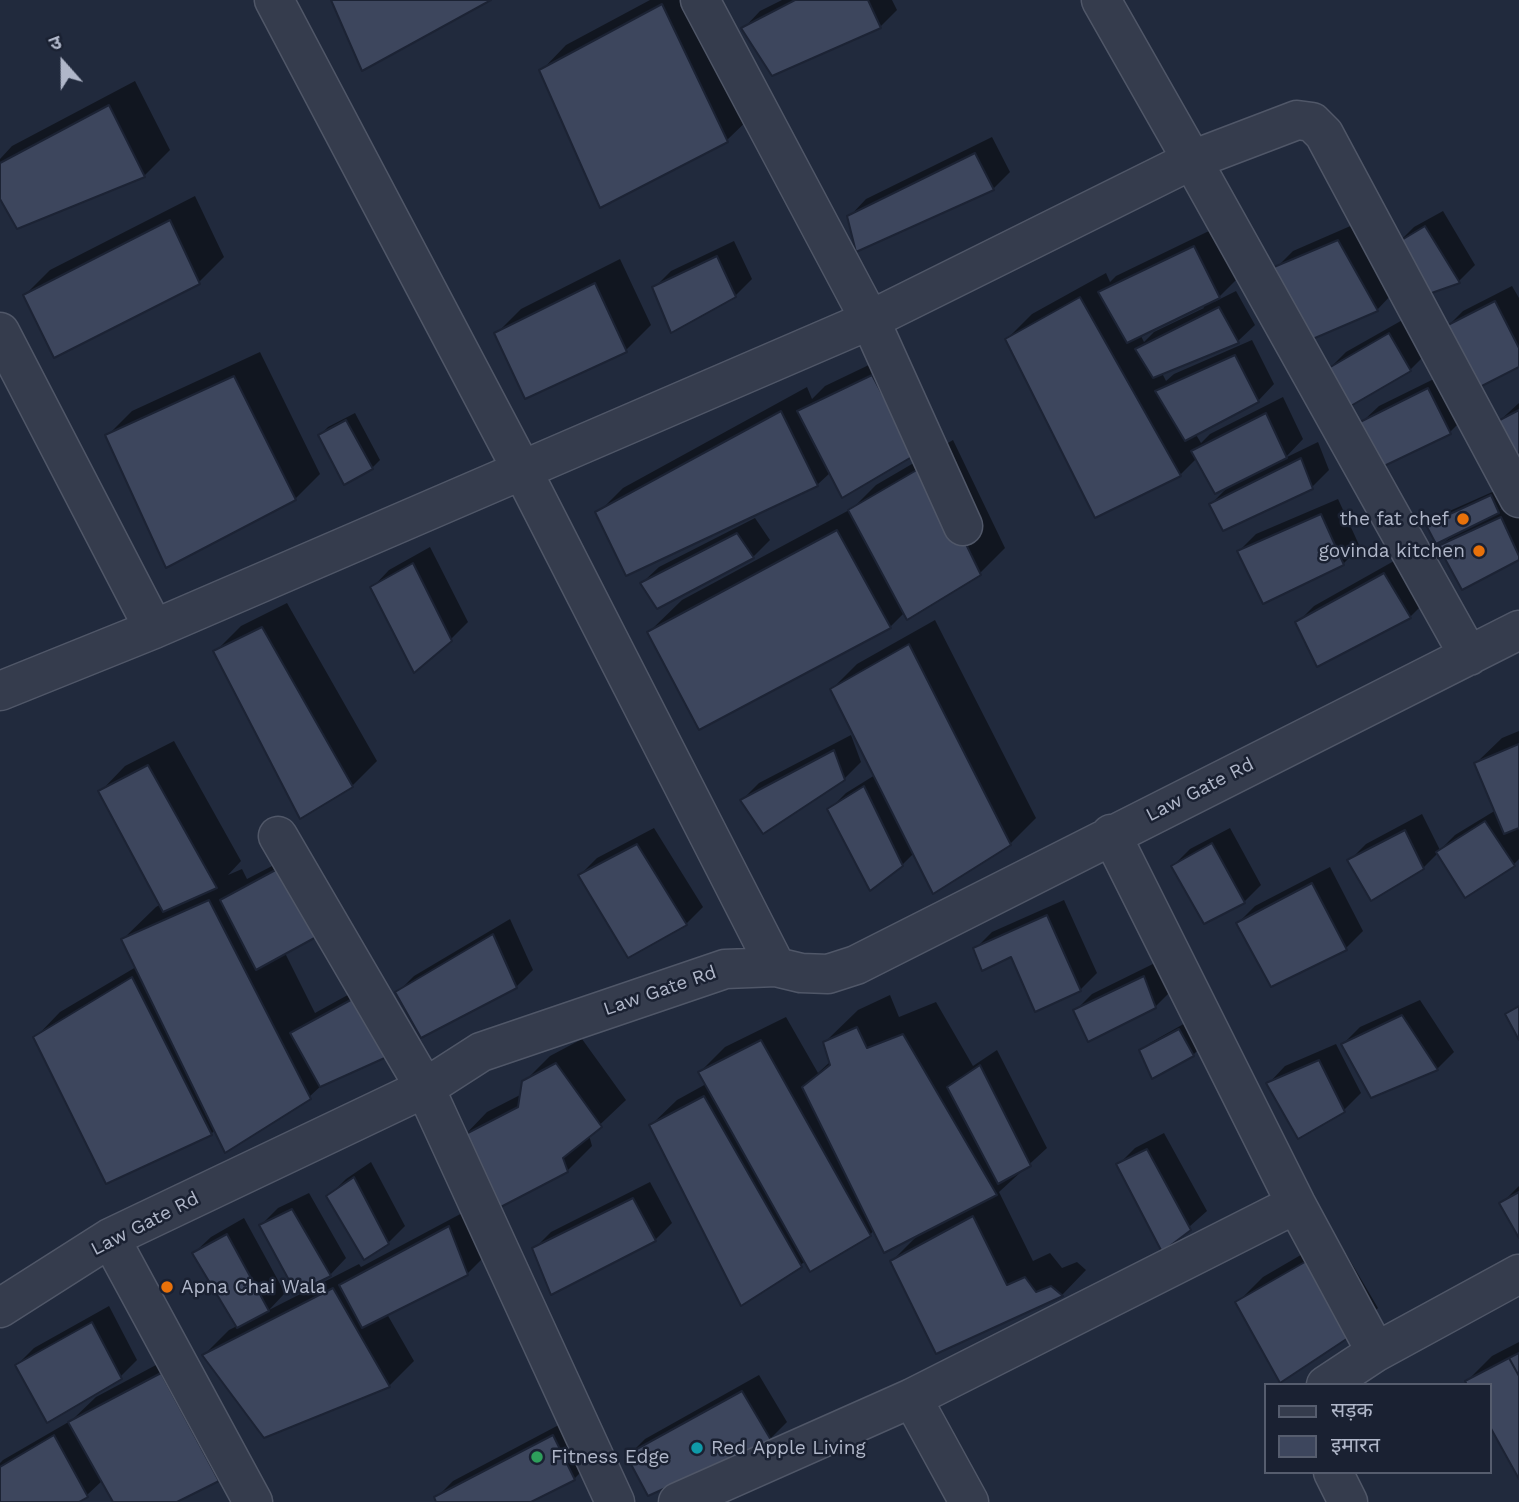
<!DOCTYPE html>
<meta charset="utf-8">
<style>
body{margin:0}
#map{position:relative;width:1519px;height:1502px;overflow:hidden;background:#212a3d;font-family:"Work Sans","Noto Sans Devanagari",sans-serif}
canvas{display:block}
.legend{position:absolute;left:1264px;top:1383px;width:228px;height:91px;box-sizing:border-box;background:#1a2132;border:2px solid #565d6e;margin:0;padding:9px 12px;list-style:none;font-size:21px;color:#b0b7c9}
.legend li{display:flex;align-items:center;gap:14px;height:35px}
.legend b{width:35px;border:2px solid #565d6e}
.north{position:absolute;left:28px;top:28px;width:70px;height:70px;-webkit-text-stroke:5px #1a2132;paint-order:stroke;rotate:339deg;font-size:19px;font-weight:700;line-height:28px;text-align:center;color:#b0b7c9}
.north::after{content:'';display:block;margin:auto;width:24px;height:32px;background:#b0b7c9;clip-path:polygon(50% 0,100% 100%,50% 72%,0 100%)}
</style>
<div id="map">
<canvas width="1519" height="1502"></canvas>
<ul class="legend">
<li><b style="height:9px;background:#353c4d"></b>सड़क</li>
<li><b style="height:19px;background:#3d465d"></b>इमारत</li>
</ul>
<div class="north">उ</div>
</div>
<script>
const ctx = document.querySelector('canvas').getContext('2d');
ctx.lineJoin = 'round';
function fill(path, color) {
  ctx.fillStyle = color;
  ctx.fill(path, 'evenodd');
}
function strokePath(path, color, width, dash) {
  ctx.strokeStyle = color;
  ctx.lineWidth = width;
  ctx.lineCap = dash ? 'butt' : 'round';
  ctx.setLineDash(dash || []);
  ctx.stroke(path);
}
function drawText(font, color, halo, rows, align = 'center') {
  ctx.font = font + ' "Work Sans",sans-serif';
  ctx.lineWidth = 5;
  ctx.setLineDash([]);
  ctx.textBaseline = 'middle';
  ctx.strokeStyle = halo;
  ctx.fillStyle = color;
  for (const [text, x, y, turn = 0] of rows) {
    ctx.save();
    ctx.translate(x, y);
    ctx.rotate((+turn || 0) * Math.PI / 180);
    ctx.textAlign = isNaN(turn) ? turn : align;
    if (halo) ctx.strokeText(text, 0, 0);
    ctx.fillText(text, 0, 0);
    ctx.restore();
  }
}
const shadow = new Path2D(`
 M650 0H697L753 115 727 140 601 205 541 71 566 45Z
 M782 0H892L897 10 880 27 744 28 760 11Z
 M135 81 170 150 144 176 17 227 0 195V159L12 146Z
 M992 137 1010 172 993 189 849 217 866 199Z
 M195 196 224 257 199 282 25 295 50 270Z
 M1443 211 1475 265 1459 281 1397 244 1414 227Z
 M1355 224 1393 293 1377 310 1276 268 1293 251Z
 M1211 230 1236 280 1214 302 1236 291 1255 325 1238 341 1162 373 1166 381 1174 374 1252 340 1274 384 1258 401 1195 433 1201 443 1210 434 1283 397 1303 439 1285 458 1318 442 1329 470 1312 487 1211 504 1230 485 1197 458 1180 475 1007 339 1032 314 1106 273 1110 282 1116 276ZM1202 305 1204 308 1154 332 1144 342 1140 334Z
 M734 241 752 279 735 296 654 288 671 271Z
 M620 259 651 325 626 350 496 334 521 309Z
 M1512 286 1519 298V365L1446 328 1463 311Z
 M1406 318 1427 353 1410 370 1329 369 1346 352Z
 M898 351 939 428 831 472 817 485 598 513 623 488 807 387 812 399 825 386Z
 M260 352 320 474 295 499 107 436 132 411Z
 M1446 373 1467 415 1450 432 1362 422 1379 406Z
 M1519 403V458L1497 423Z
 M355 413 380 460 372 468 320 435 328 427Z
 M953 440 1005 548 980 573 905 612 890 627 700 728 649 632 682 600 853 508 876 485Z
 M1499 489 1506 503 1500 510 1519 502V559L1440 547 1453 534 1428 525 1436 517Z
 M1338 499 1360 547 1343 564 1239 551 1256 534Z
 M755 518 770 540 753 557 657 606 642 583 659 567Z
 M430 547 468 622 451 639 373 587 389 570Z
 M1401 557 1427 600 1410 617 1317 665 1297 623 1314 606Z
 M287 603 377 761 352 786 216 651 241 626Z
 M935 620 1036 818 1010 844 933 892 914 853 902 865 829 810 846 793 875 775 832 689 857 664Z
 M1519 731V826L1517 827 1519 830V859L1514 864 1466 895 1439 852 1423 868 1349 861 1366 844 1422 814 1440 850 1455 835 1496 810 1476 763 1502 738Z
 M851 735 861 762 844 779 742 800 759 783Z
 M174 741 241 861 228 875 242 869 247 879 299 852 285 953 315 1013 375 980 323 1084 309 1097 216 1129 211 1134 35 1038 60 1012 136 967 123 939 156 907 161 904 100 792 125 766Z
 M654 828 703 907 686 924 580 875 597 858Z
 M1230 828 1261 885 1244 902 1205 922 1173 866 1190 849Z
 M1330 867 1363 931 1346 948 1238 923 1255 906Z
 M1064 900 1097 973 1080 990 1012 955 975 949 992 932Z
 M510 919 533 970 516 987 397 993 414 976Z
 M1161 960 1172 990 1155 1007 1075 1011 1092 994Z
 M890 995 899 1017 936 1002 973 1066 997 1050 1047 1148 999 1192 1033 1261 1050 1253 1062 1268 1077 1262 1086 1270 1062 1295 937 1351 892 1261 918 1235 874 1230 870 1235 806 1261 742 1304 651 1125 677 1100 706 1084 700 1072 725 1047 786 1017 818 1073 831 1061 825 1042 858 1010Z
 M1420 1000 1454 1052 1437 1069 1343 1044 1360 1027Z
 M1187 1022 1201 1047 1193 1055 1142 1051 1150 1043Z
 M582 1039 626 1100 589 1135 592 1146 567 1171 462 1138 487 1112 522 1094 524 1082 550 1056Z
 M1336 1044 1361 1093 1344 1110 1299 1137 1269 1083 1285 1066Z
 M1164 1133 1207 1211 1163 1250 1118 1165 1135 1148Z
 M371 1162 405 1226 388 1243 329 1196 346 1179Z
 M650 1182 672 1223 655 1240 534 1249 551 1232Z
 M1519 1186V1234L1502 1203Z
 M309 1193 346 1258 330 1275 261 1225 278 1208Z
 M466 1211 484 1257 467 1274 387 1314 414 1361 389 1386 204 1355 229 1330 237 1326 194 1253 211 1237 244 1218 285 1293 269 1310 359 1264 361 1267Z
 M1335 1235 1378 1308 1353 1333 1238 1302 1263 1277Z
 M109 1306 137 1360 120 1377 17 1365 34 1348Z
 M1519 1342V1475L1489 1385 1467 1381 1492 1356Z
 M186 1349 243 1455 218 1480 173 1502H115L103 1480 87 1495 75 1502H2L0 1499V1463L3 1460 72 1420 96 1397Z
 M759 1375 787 1422 770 1439 628 1456 645 1439Z
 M570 1419 591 1462 574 1479 527 1502H438L436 1498 453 1481Z`);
const building = new Path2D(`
 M331 0H491L362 71Z
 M795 0H868L881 28 772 76 741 28Z
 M662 4 728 142 600 208 539 70Z
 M109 105 145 177 17 229 0 199V163Z
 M975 153 994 190 856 252 847 216Z
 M170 220 200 284 54 358 23 295Z
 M1425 226 1460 283 1423 296 1395 244Z
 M1338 240 1378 311 1308 341 1274 267Z
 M1194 246 1220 298 1127 343 1098 292Z
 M717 256 736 297 671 333 652 287Z
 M595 283 627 352 525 399 494 333Z
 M1080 297 1181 476 1095 518 1005 339Z
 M1495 301 1519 348V367L1476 389 1444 327Z
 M1219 307 1239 343 1153 378 1135 349Z
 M1389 333 1411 371 1349 407 1327 369Z
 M1235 355 1259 402 1185 441 1155 391Z
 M872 375 915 455 842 498 797 411Z
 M234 376 296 500 166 568 105 435Z
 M1428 388 1451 434 1382 467 1360 422Z
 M1519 410V460L1494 423Z
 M781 411 818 486 626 576 595 512Z
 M1266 413 1287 458 1215 494 1191 451Z
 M346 420 373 469 344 485 318 435Z
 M1301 458 1313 489 1223 531 1209 504Z
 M927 464 981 575 907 620 848 510Z
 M1491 495 1499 513 1436 544 1426 525Z
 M1321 514 1344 565 1263 604 1237 551Z
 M1501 517 1519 556V560L1462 590 1438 546Z
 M837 530 891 628 699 730 647 632Z
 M737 533 754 558 657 609 640 583Z
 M413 563 452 641 414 673 370 587Z
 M1384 573 1411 618 1317 667 1295 622Z
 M262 627 353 787 300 819 213 651Z
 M909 644 1011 845 933 894 830 689Z
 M1519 744V828L1504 834 1474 763Z
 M834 750 845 780 763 834 740 800Z
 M148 765 217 888 163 912 98 791Z
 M864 786 903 866 870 891 827 809Z
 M1485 821 1515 866 1465 898 1436 852Z
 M1405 830 1424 869 1371 901 1347 860Z
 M1212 843 1245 903 1204 924 1171 866Z
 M637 844 687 925 628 958 578 875Z
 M281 867 318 936 256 970 220 900Z
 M1312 883 1347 950 1271 987 1236 923Z
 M209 900 311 1099 225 1153 121 939Z
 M1047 915 1081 991 1035 1012 1011 957 982 971 973 948Z
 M493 934 517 988 421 1038 395 992Z
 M1144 976 1156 1008 1088 1042 1073 1010Z
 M132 977 212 1135 106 1184 33 1037Z
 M358 996 389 1056 320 1087 290 1033Z
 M1519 1006V1040L1505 1014Z
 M1402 1015 1438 1070 1371 1098 1341 1044Z
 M857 1027 867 1048 903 1034 997 1195 884 1253 802 1087 830 1065 823 1042Z
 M1179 1029 1194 1056 1152 1079 1139 1050Z
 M761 1040 871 1236 810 1272 698 1072Z
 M1319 1060 1345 1112 1298 1139 1266 1083Z
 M556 1063 602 1127 563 1158 568 1172 495 1210 460 1137 518 1107 522 1081Z
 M980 1065 1031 1166 998 1184 947 1087Z
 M704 1096 802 1267 741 1306 649 1125Z
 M1147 1149 1191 1230 1162 1252 1116 1164Z
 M354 1177 389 1244 364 1260 326 1196Z
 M1519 1192V1238L1499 1203Z
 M633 1198 656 1241 551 1295 532 1248Z
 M292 1209 331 1276 296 1293 259 1225Z
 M973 1216 1007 1285 1025 1277 1036 1292 1051 1286 1063 1296 936 1354 890 1261Z
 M449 1226 468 1275 362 1328 339 1285Z
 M227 1234 269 1311 237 1328 192 1253Z
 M1310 1259 1354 1334 1280 1383 1235 1302Z
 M333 1288 390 1387 264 1438 202 1355Z
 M92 1322 122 1379 47 1423 15 1365Z
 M1519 1353V1376L1509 1358Z
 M1509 1358 1519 1376V1479L1489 1425V1385H1467L1465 1381Z
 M161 1373 219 1481 177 1502H113L68 1422Z
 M742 1391 771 1440 648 1496 626 1455Z
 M54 1435 88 1497 79 1502H0V1467Z
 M553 1435 575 1480 531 1502H436L434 1497Z`);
const minor = new Path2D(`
 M274 0 522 470 776 967
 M700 0 870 320 963 526
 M1101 0 1192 160 1297 120 1312 122 1324 134 1519 498
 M0 332 154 629
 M0 691 154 629 870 320 1192 160 1469 656
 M1111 834 1296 1204 1376 1352
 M278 836 425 1088 615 1502
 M110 1238 253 1502
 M0 1308 110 1238 425 1088 481 1052 725 969 776 967 801 973 828 974 856 965 1519 630
 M1326 1385 1376 1352 1519 1274
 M912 1398 969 1502
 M1333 1472 1348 1502
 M678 1502 912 1398 1296 1204`);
const markers = [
 [1463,519,7,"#e8710a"],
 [1479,551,7,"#e8710a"],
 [167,1287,7,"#e8710a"],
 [697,1448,7,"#0f9aa8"],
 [537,1457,7,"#2e9e5b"]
];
const poiNames = [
 ["the fat chef",1449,519,"right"],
 ["govinda kitchen",1465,551,"right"],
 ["Apna Chai Wala",181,1287],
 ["Red Apple Living",711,1448],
 ["Fitness Edge",551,1457]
];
const streetNames = [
 ["Law Gate Rd",1200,790,-27],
 ["Law Gate Rd",660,991,-19],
 ["Law Gate Rd",145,1224,-27]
];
fill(shadow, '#0007');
fill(building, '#3d465d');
strokePath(building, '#1c2334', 2);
strokePath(minor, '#505768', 41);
strokePath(minor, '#353c4d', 38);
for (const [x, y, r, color] of markers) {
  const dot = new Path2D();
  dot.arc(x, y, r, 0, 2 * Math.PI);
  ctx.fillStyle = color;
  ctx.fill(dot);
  strokePath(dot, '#1a2132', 2.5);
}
drawText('19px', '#b0b7c9', '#1a2132', poiNames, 'left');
drawText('19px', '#b0b7c9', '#1a2132', streetNames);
</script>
